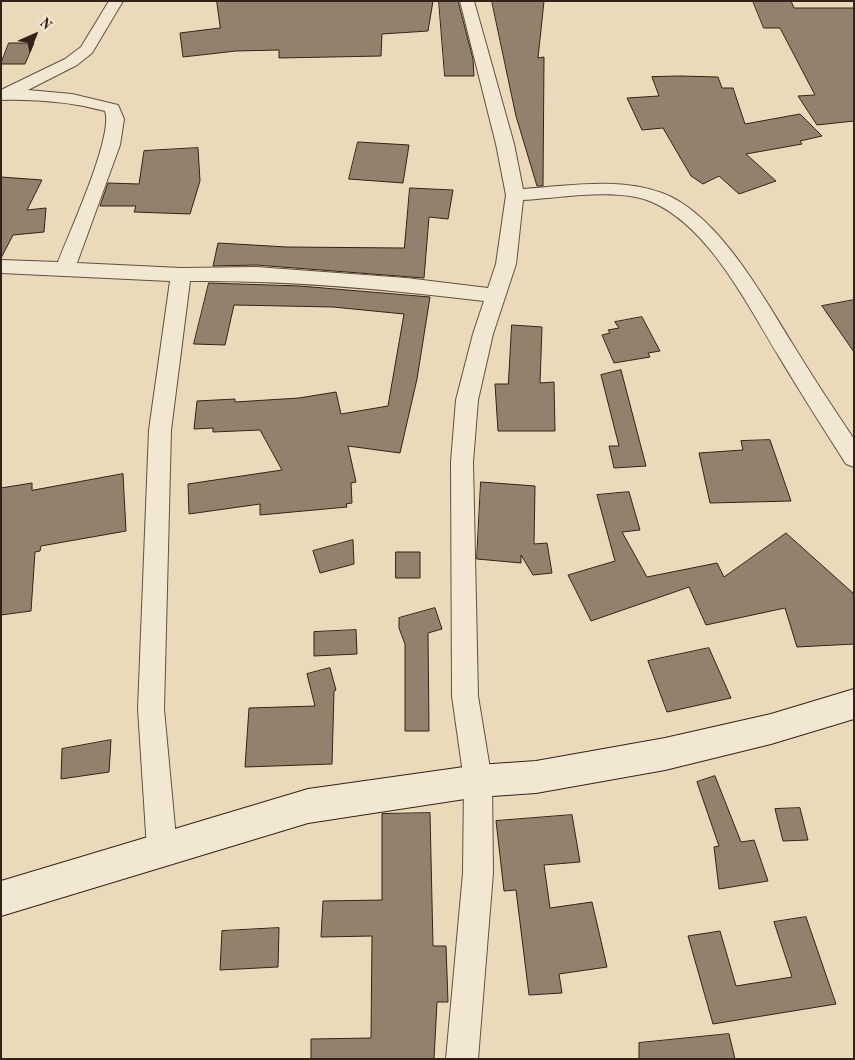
<!DOCTYPE html>
<style>
body{margin:0}
#map{position:relative;width:855px;height:1060px;overflow:hidden;background:#ebdaba;font-family:"Old Standard TT",serif}
canvas{display:block}
.frame{position:absolute;inset:0;border:2px solid #322319;pointer-events:none}
.north{position:absolute;left:10px;top:10px;width:50px;height:50px;-webkit-text-stroke:4px #f2e7d2;paint-order:stroke;rotate:44deg;font-size:14px;font-weight:700;line-height:20px;text-align:center;color:#322319}
.north::after{content:'';display:block;margin:auto;width:18px;height:22px;background:#322319;clip-path:polygon(50% 0,100% 100%,50% 72%,0 100%)}
</style>
<div id="map">
<canvas width="855" height="1060"></canvas>
<div class="frame"></div>
<div class="north">N</div>
</div>
<script>
const ctx = document.querySelector('canvas').getContext('2d');
ctx.lineJoin = 'round';
function fill(path, color) {
  ctx.fillStyle = color;
  ctx.fill(path, 'evenodd');
}
function strokePath(path, color, width, dash) {
  ctx.strokeStyle = color;
  ctx.lineWidth = width;
  ctx.lineCap = dash ? 'butt' : 'round';
  ctx.setLineDash(dash || []);
  ctx.stroke(path);
}
const building = new Path2D(`
 M217 1H433L428 31 382 34 381 56 279 58V50L236 51 183 57 180 33 220 28Z
 M439 1H458L473 59 474 76H445Z
 M492 1H544L538 58 544 57 543 186H537L516 116Z
 M753 1H791L794 8H854V121L817 125 798 96 815 95 780 28H764Z
 M9 43H34L25 64H1Z
 M680 76 718 77 722 88H733L745 124 800 114 822 136 800 141 802 144 746 154 776 181 739 194 719 176 703 184 691 176 663 128 642 130 627 98 659 96 652 77Z
 M358 142 409 145 403 183 349 179Z
 M198 148 200 181 190 214 134 212 136 206H100L108 183 139 184 144 151Z
 M1 177 42 180 27 210 46 208 44 232 13 235 1 258Z
 M410 188 453 190 448 219 429 217 424 278 256 265 213 266 218 243 287 247 404 248Z
 M209 283 300 286 430 297 417 379 400 453 348 446 356 482 351 483 352 503 346 504 347 507 260 515V504L189 514 188 484 282 470 260 430 213 432V428L194 429 197 401 235 399V402L299 398 336 392 341 414 388 406 404 314 333 307 234 305 225 345 194 344Z
 M854 300V352L822 306Z
 M642 317 660 351 648 353 650 357 614 363 602 335 610 333 608 330 619 328 615 322Z
 M512 325 542 327 540 383 554 382 555 431H498L495 384H508Z
 M621 370 646 466 614 468 609 446H619L601 375Z
 M770 440 791 501 710 503 699 453 743 450 741 441Z
 M123 474 126 531 41 546 40 551 35 552 31 611 1 615V488L32 483V490Z
 M481 482 535 486 534 544 547 543 552 573 533 575 521 555V563L477 559Z
 M629 492 640 530 622 532 647 577 717 563 724 577 786 533 854 594V644L797 647 785 608 706 625 689 587 591 621 568 575 615 561 597 495Z
 M353 540 354 564 320 573 313 551Z
 M396 552H420V578H396Z
 M435 608 442 629 428 633 429 731H405V644L399 628V618Z
 M356 630 357 654 314 656V632Z
 M709 648 731 698 667 712 648 661Z
 M330 668 336 690 334 691 332 764 245 767 249 708 315 706 307 674Z
 M111 740 109 772 61 779 62 749Z
 M715 776 741 842 754 840 768 881 719 889 714 847 719 846 697 782Z
 M800 808 808 840 783 841 775 809Z
 M430 813 433 946H446L448 1002H437L434 1059H311V1039L371 1038 372 936 321 937 323 901 382 900V814Z
 M572 815 580 862 544 865 550 908 592 902 607 967 559 974 562 993 529 995 516 890 504 891 496 821Z
 M806 917 836 1004 713 1024 688 936 720 931 736 986 792 977 774 922Z
 M279 928 278 967 220 970 222 931Z
 M729 1034 735 1059H639V1043Z`);
const street = new Path2D(`
 M109 1H123L92 53 77 65 28 90 72 94 118 105 124 119 120 145 77 263 181 268 256 267 406 278 488 288 496 264 506 195 496 144 460 1H474L514 144 523 189C569 186 618 177 662 193 717 213 763 296 792 343 812 376 833 408 854 439V467L846 464C823 428 800 392 778 355 747 304 709 227 652 202 617 187 560 198 523 200L516 264 493 334 478 400 473 462 478 696 492 781 493 873 478 1059H446L463 873 464 781 452 696 451 462 456 400 473 334 484 301C386 289 288 280 190 281L171 430 164 709 177 849 172 859 162 864 152 859 147 849 138 709 149 430 170 281 1 273V260L58 262C69 233 114 136 105 111 71 102 36 99 1 100V90L65 59 81 47Z`);
const secondary = new Path2D(`
 M854 689V719L771 744 665 770 536 793 478 797 308 823 1 916V881L308 789 478 765 536 761 665 738 771 714Z`);
fill(building, '#92826d');
strokePath(building, '#322319', 1);
strokePath(street, '#605141', 2);
strokePath(secondary, '#322319', 2);
fill(street, '#f2e7d2');
fill(secondary, '#f2e7d2');
</script>
